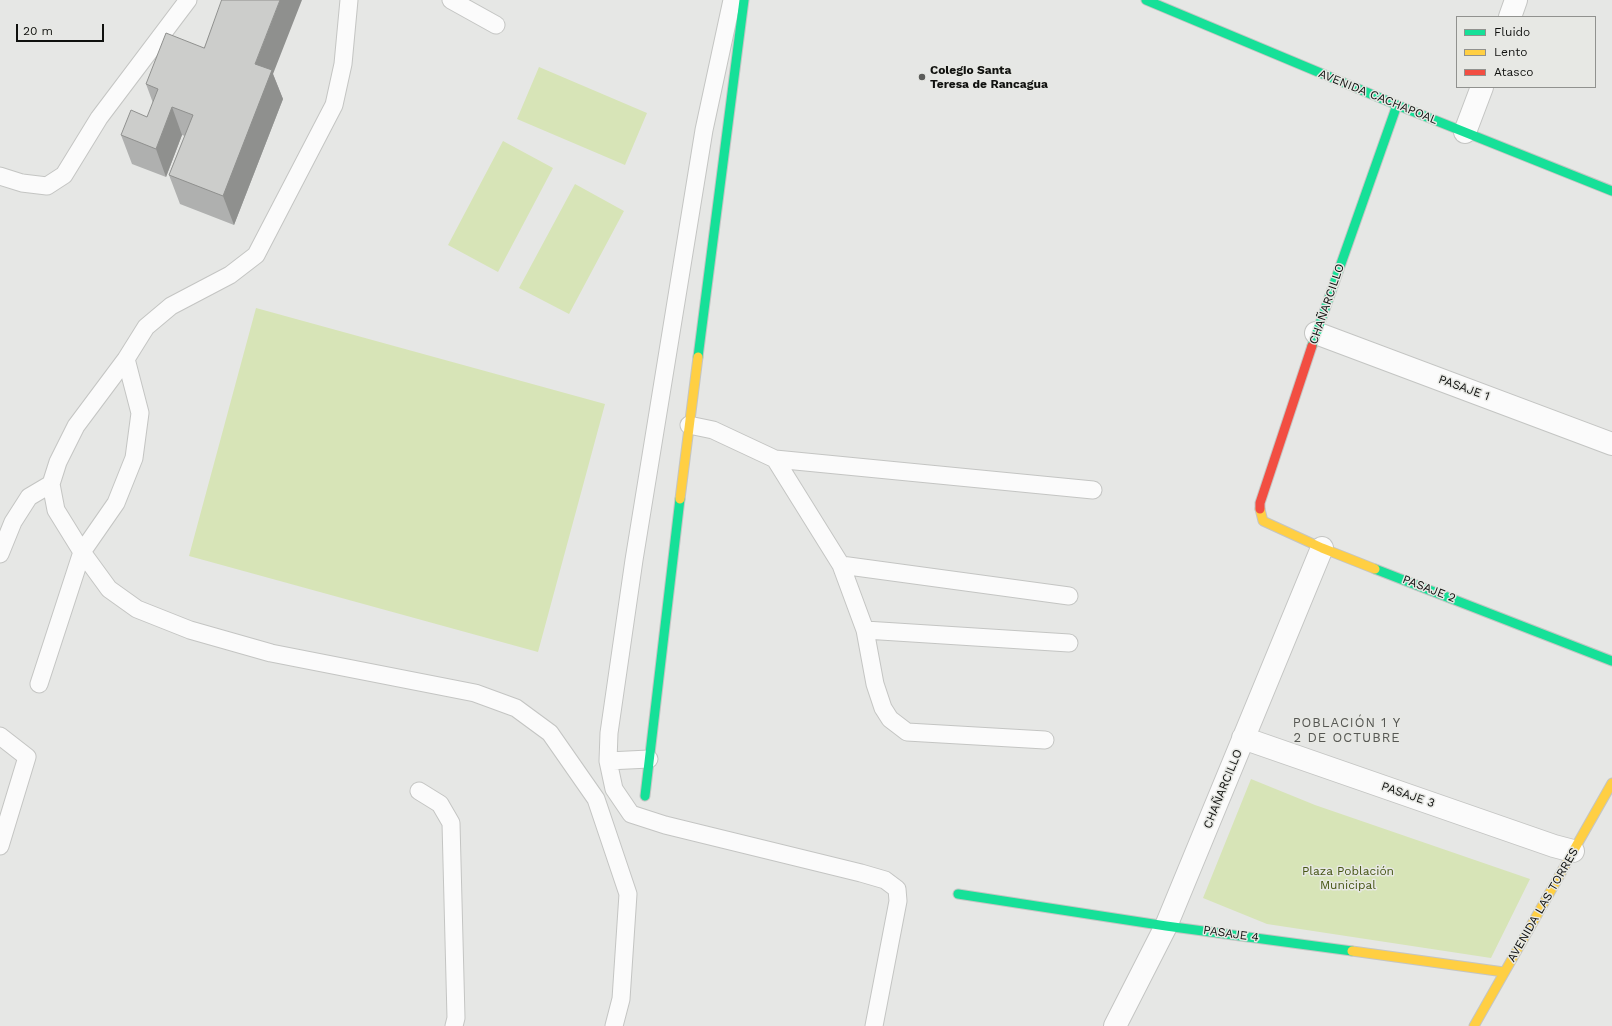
<!DOCTYPE html>
<meta charset="utf-8">
<style>
body{margin:0}
#map{position:relative;width:1612px;height:1026px;overflow:hidden;background:#e6e7e5;font-family:"Work Sans",sans-serif}
canvas{display:block}
.legend{position:absolute;left:1456px;top:16px;width:140px;height:72px;box-sizing:border-box;background:#e7e8e4;border:1px solid #91928f;margin:0;padding:5px 7px;list-style:none;font-size:12px;color:#10110f}
.legend li{display:flex;align-items:center;gap:8px;height:20px}
.legend b{width:20px;border:1px solid #91928f}
.scale{position:absolute;left:16px;top:24px;width:88px;height:18px;box-sizing:border-box;border:2px solid #10110f;border-top:0;padding-left:5px;font-size:12px;line-height:14px;white-space:nowrap;color:#10110f;-webkit-text-stroke:3px #e7e8e4;paint-order:stroke}
</style>
<div id="map">
<canvas width="1612" height="1026"></canvas>
<ul class="legend">
<li><b style="height:5px;background:#16e098"></b>Fluido</li>
<li><b style="height:5px;background:#ffcf43"></b>Lento</li>
<li><b style="height:5px;background:#f24e42"></b>Atasco</li>
</ul>
<div class="scale">20 m</div>
</div>
<script>
const ctx = document.querySelector('canvas').getContext('2d');
ctx.lineJoin = 'round';
function fill(path, color) {
  ctx.fillStyle = color;
  ctx.fill(path, 'evenodd');
}
function strokePath(path, color, width, dash) {
  ctx.strokeStyle = color;
  ctx.lineWidth = width;
  ctx.lineCap = dash ? 'butt' : 'round';
  ctx.setLineDash(dash || []);
  ctx.stroke(path);
}
function drawText(font, color, halo, rows, align = 'center') {
  ctx.font = font + ' "Work Sans",sans-serif';
  ctx.lineWidth = 3;
  ctx.setLineDash([]);
  ctx.textBaseline = 'middle';
  ctx.strokeStyle = halo;
  ctx.fillStyle = color;
  for (const [text, x, y, turn = 0] of rows) {
    ctx.save();
    ctx.translate(x, y);
    ctx.rotate((+turn || 0) * Math.PI / 180);
    ctx.textAlign = isNaN(turn) ? turn : align;
    if (halo) ctx.strokeText(text, 0, 0);
    ctx.fillText(text, 0, 0);
    ctx.restore();
  }
}
const green = new Path2D(`
 M539 67 647 113 625 165 517 119Z
 M503 141 553 168 498 272 448 245Z
 M575 184 624 211 569 314 519 288Z
 M256 308 605 404 538 652 189 556Z
 M1251 779 1315 805 1530 879 1491 958 1267 924 1203 898Z`);
const lane = new Path2D(`
 M349 0 343 64 334 105 256 255 230 275 171 306 146 327 126 359 76 426 58 462 51 484 56 510 82 552 109 589 137 609 190 630 271 653 475 693 516 708 550 733 596 799 628 894 621 999 614 1026
 M451 0 496 25
 M0 176 22 183 47 186 64 175 99 118 188 0
 M689 425 713 430 775 459 1093 490
 M775 459 841 565 865 630 875 684 883 708 890 719 907 732 1045 740
 M0 554 13 522 29 497 51 484
 M841 565 1069 596
 M865 630 1069 643
 M39 684 82 552 116 503 134 458 140 413 126 359
 M0 736 27 757 0 846
 M649 759 608 761 614 789 631 814 665 825 861 873 885 880 897 889 898 901 874 1026
 M608 761 609 733 634 560 704 130 732 0
 M419 791 440 804 451 823 456 1018 454 1026`);
const street = new Path2D(`
 M1510 17 1516 0
 M1465 132 1482 87
 M1316 333 1612 444
 M1243 738 1554 846 1573 851
 M1115 1026 1166 926 1322 548`);
const fast = new Path2D(`
 M1146 0 1397 105 1612 191
 M1312 346 1397 105
 M698 357 744 0
 M1375 569 1612 661
 M645 796 680 499
 M958 894 1166 926 1352 951`);
const slow = new Path2D(`
 M680 499 698 357
 M1260 509 1263 521 1322 548 1375 569
 M1352 951 1504 972
 M1474 1026 1612 783`);
const jam = new Path2D(`
 M1260 509V503L1312 346`);
const wall = new Path2D(`
 M273 74 283 99 234 225 180 204 169 175 185 136 182 135 166 177 132 164 121 135 147 117 153 103 146 84Z`);
const shadedWall = new Path2D(`
 M280 0H302L273 74 283 99 234 225 223 196 255 64Z
 M172 107 182 135 166 177 156 149Z`);
const building = new Path2D(`
 M222 0H280L255 64 272 70 223 196 169 175 193 115 172 107 156 149 121 135 131 110 147 117 158 89 146 84 166 33 204 48Z`);
const markers = [
 [922,77,4,"#5b5c5a"]
];
const poiNames = [
 ["Colegio Santa",930,70],
 ["Teresa de Rancagua",930,84]
];
const streetNames = [
 ["AVENIDA CACHAPOAL",1378,97,22],
 ["CHAÑARCILLO",1327,304,-71],
 ["PASAJE 1",1464,388,20],
 ["PASAJE 2",1429,589,21],
 ["CHAÑARCILLO",1223,789,-68],
 ["PASAJE 3",1408,795,19],
 ["AVENIDA LAS TORRES",1543,905,-60],
 ["PASAJE 4",1231,934,8]
];
const parkNames = [
 ["Plaza Población",1348,871],
 ["Municipal",1348,885]
];
const neighbourhoodNames = [
 ["POBLACIÓN 1 Y",1347,723],
 ["2 DE OCTUBRE",1347,738]
];
fill(green, '#d7e4b7');
strokePath(lane, '#c4c5c3', 19);
strokePath(street, '#c4c5c3', 24);
strokePath(fast, '#c4c5c3', 11);
strokePath(slow, '#c4c5c3', 11);
strokePath(jam, '#c4c5c3', 11);
strokePath(lane, '#fbfbfb', 17);
strokePath(street, '#fbfbfb', 22);
strokePath(fast, '#16e098', 9);
strokePath(slow, '#ffcf43', 9);
strokePath(jam, '#f24e42', 9);
fill(wall, '#afb0af');
fill(shadedWall, '#8f908e');
fill(building, '#cccdcb');
strokePath(building, '#8f908e', 1);
for (const [x, y, r, color] of markers) {
  const dot = new Path2D();
  dot.arc(x, y, r, 0, 2 * Math.PI);
  ctx.fillStyle = color;
  ctx.fill(dot);
  strokePath(dot, '#e7e8e4', 1.5);
}
drawText('bold 12px', '#10110f', '#e7e8e4', poiNames, 'left');
drawText('12px', '#10110f', '#e7e8e4', streetNames);
drawText('12px', '#465514', '#e7e8e4', parkNames);
ctx.letterSpacing = '1px';
drawText('13px', '#565753', '#e7e8e4', neighbourhoodNames);
ctx.letterSpacing = '0px';
</script>
